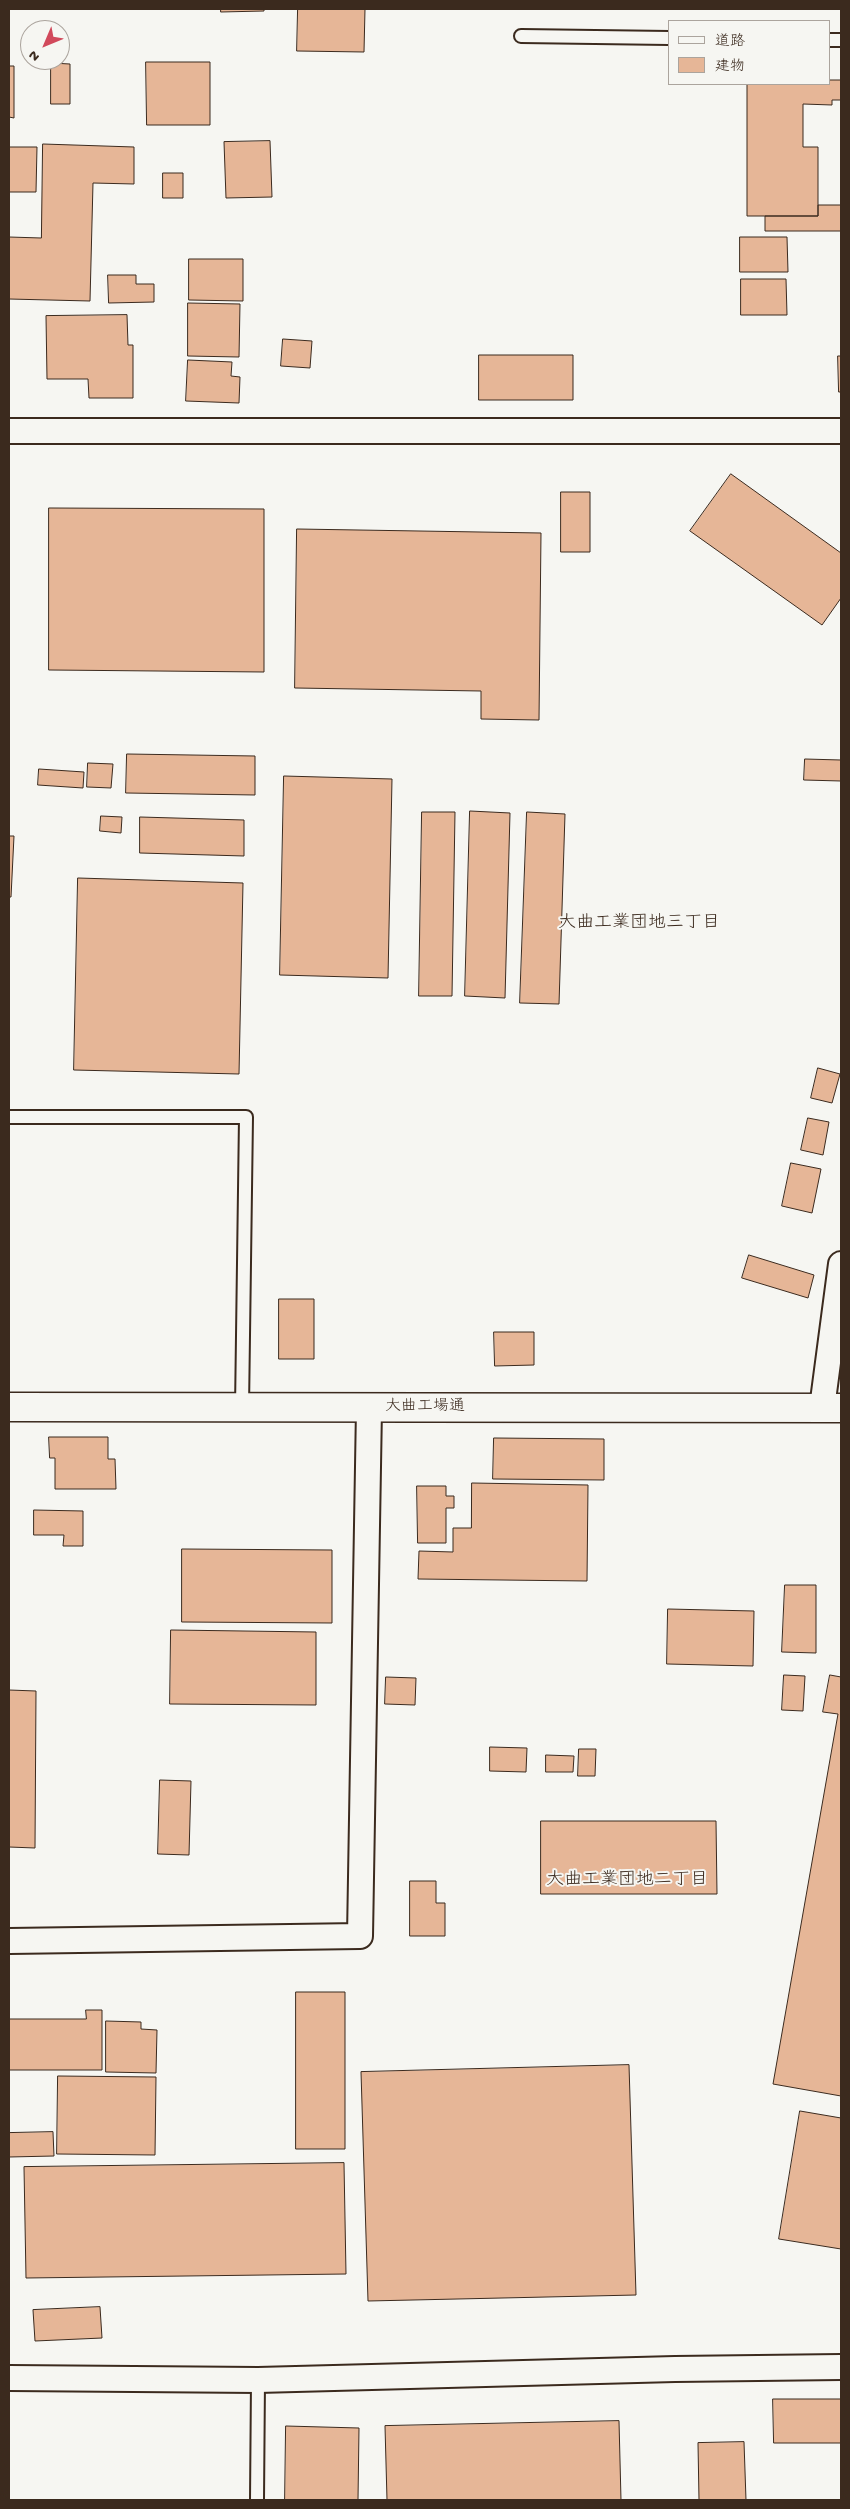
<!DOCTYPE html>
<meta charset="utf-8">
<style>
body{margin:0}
#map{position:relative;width:850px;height:2509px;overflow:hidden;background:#f6f6f2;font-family:"Gochi Hand","Klee One",sans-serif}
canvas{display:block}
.frame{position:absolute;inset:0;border:10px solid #3b2a1e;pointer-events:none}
.legend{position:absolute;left:668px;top:20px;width:162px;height:65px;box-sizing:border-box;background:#f6f6f2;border:1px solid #aba49d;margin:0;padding:6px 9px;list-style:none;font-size:15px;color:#3b2a1e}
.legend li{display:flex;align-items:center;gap:10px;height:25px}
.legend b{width:25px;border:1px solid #aba49d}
.north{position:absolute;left:20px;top:20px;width:50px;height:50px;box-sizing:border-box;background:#f6f6f2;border:1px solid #aba49d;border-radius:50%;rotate:225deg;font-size:14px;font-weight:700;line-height:20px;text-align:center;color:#3b2a1e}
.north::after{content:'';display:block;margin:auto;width:18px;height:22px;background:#d1495b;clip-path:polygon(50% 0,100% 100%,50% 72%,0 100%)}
</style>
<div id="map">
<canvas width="850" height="2509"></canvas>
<div class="frame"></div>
<ul class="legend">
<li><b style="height:6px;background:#f6f6f2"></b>道路</li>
<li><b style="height:14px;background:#e6b697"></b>建物</li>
</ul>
<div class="north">N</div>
</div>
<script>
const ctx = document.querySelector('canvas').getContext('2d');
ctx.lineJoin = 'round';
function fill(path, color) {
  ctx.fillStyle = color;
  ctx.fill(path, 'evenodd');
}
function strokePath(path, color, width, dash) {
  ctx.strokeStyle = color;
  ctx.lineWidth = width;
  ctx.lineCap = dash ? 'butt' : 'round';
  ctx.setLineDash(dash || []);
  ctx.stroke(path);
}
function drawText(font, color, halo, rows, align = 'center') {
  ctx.font = font + ' "Gochi Hand","Klee One",sans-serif';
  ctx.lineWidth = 4;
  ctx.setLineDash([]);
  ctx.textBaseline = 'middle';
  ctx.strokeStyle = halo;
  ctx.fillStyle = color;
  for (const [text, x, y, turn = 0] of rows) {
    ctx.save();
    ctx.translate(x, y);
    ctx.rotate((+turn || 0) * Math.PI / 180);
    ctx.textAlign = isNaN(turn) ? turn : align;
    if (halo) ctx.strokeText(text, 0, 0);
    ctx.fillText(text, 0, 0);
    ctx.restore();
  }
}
const building = new Path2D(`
 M221 9H264V11L221 12Z
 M298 9H365L364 52 297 51Z
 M146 62H210V125H147Z
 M51 63 70 64V104H51Z
 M9 66H14V118L9 117Z
 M829 80H841V100H832V105L803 104V147H818V216H747V84H829Z
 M270 141 272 197 226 198 224 142Z
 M43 144 134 147V184L93 183 90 301 9 299V237L41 238Z
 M9 147H37L36 192H9Z
 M163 173H183V198H163Z
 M841 175V231H765V216H818V205H841Z
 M740 237H787L788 272H740Z
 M189 259H243V301L189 300Z
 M108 275H136V284H154V302L109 303Z
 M741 279H786L787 315H741Z
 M188 303 240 304 239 357 188 356Z
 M127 315 128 345H133V398H89L88 379H47L46 316Z
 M283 339 312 341 310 368 281 366Z
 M479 355H573V400H479Z
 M838 356H841V392H839Z
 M188 360 232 362 231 376 240 377 239 403 186 401Z
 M731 474 841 553V598L822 625 690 531Z
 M561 492H590V552H561Z
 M49 508 264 509V672L49 670Z
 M297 529 541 533 539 720 481 719V691L295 688Z
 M127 754 255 756V795L126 793Z
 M805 759 841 760V781L804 780Z
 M88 763 113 764 111 788 87 787Z
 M39 769 84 772 83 788 38 785Z
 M284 776 392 779 388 978 280 975Z
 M470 811 510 813 505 998 465 996Z
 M422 812H455L452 996H419Z
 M527 812 565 814 559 1004 520 1003Z
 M101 816 122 817 121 833 100 831Z
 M140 817 244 820V856L140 853Z
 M9 836H14L11 897H9Z
 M78 878 243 883 239 1074 74 1070Z
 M818 1068 840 1074 832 1103 811 1098Z
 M808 1118 829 1122 823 1155 801 1150Z
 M791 1163 821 1169 812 1213 782 1206Z
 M749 1255 814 1275 808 1298 742 1278Z
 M279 1299H314V1359H279Z
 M494 1332H534V1365L495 1366Z
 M49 1437H108V1459H115L116 1489H55V1458H50Z
 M494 1438 604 1439V1480L493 1479Z
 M472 1483 588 1485 587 1581 418 1579 419 1551 453 1552V1528H471Z
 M417 1486H446V1496H454V1508H446V1543H418Z
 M34 1510 83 1511V1546H63L64 1535H34Z
 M182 1549 332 1550V1623L182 1622Z
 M785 1585H816V1653L782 1652Z
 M668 1609 754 1611 753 1666 667 1664Z
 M171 1630 316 1632V1705L170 1704Z
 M784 1675 805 1676 803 1711 782 1710Z
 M830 1675 841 1677V2096L773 2084 838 1714 823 1712Z
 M386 1677 416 1678 415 1705 385 1704Z
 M9 1690 36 1691 35 1848 9 1847Z
 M490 1747 527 1748 526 1772 490 1771Z
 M579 1749H596L595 1776H578Z
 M546 1755 574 1756 573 1772H546Z
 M160 1780 191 1781 189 1855 158 1854Z
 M541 1821H716L717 1894H541Z
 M410 1881H436V1903H445V1936H410Z
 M296 1992H345V2149H296Z
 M86 2010H102V2070H9V2019H86Z
 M106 2021 141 2022V2029L157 2030 156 2073 106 2072Z
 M629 2065 636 2295 368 2301 361 2072Z
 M58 2076 156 2077 155 2155 57 2154Z
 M800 2111 841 2118V2249L779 2239Z
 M53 2132 54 2156 9 2157V2133Z
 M344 2163 346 2274 26 2278 24 2167Z
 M100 2307 102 2338 35 2341 33 2310Z
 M773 2399H841V2443H774Z
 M619 2421 621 2500H387L385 2426Z
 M286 2426 359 2428 358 2500H285Z
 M744 2442 746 2500H699L698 2443Z`);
const service = new Path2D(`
 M521 36 669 38
 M829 40H841
 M9 1117H246L242 1408
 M257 2500 258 2380`);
const minor = new Path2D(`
 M9 431H841
 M822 1408 841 1264
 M9 1941 360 1936 369 1408
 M9 2378 258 2380 675 2369 841 2367`);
const tertiary = new Path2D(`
 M9 1407 841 1408`);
const streetNames = [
 ["大曲工場通",425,1408]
];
const neighbourhoodNames = [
 ["大曲工業団地三丁目",639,924],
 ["大曲工業団地二丁目",627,1881]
];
fill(building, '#e6b697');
strokePath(building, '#3b2a1e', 1);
strokePath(service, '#3b2a1e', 16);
strokePath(minor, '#3b2a1e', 28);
strokePath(tertiary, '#3b2a1e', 31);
strokePath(service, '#f6f6f2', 12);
strokePath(minor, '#f6f6f2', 24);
strokePath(tertiary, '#f6f6f2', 28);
drawText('16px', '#3b2a1e', '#f6f6f2', streetNames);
drawText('18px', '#3b2a1e', '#f6f6f2', neighbourhoodNames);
</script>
